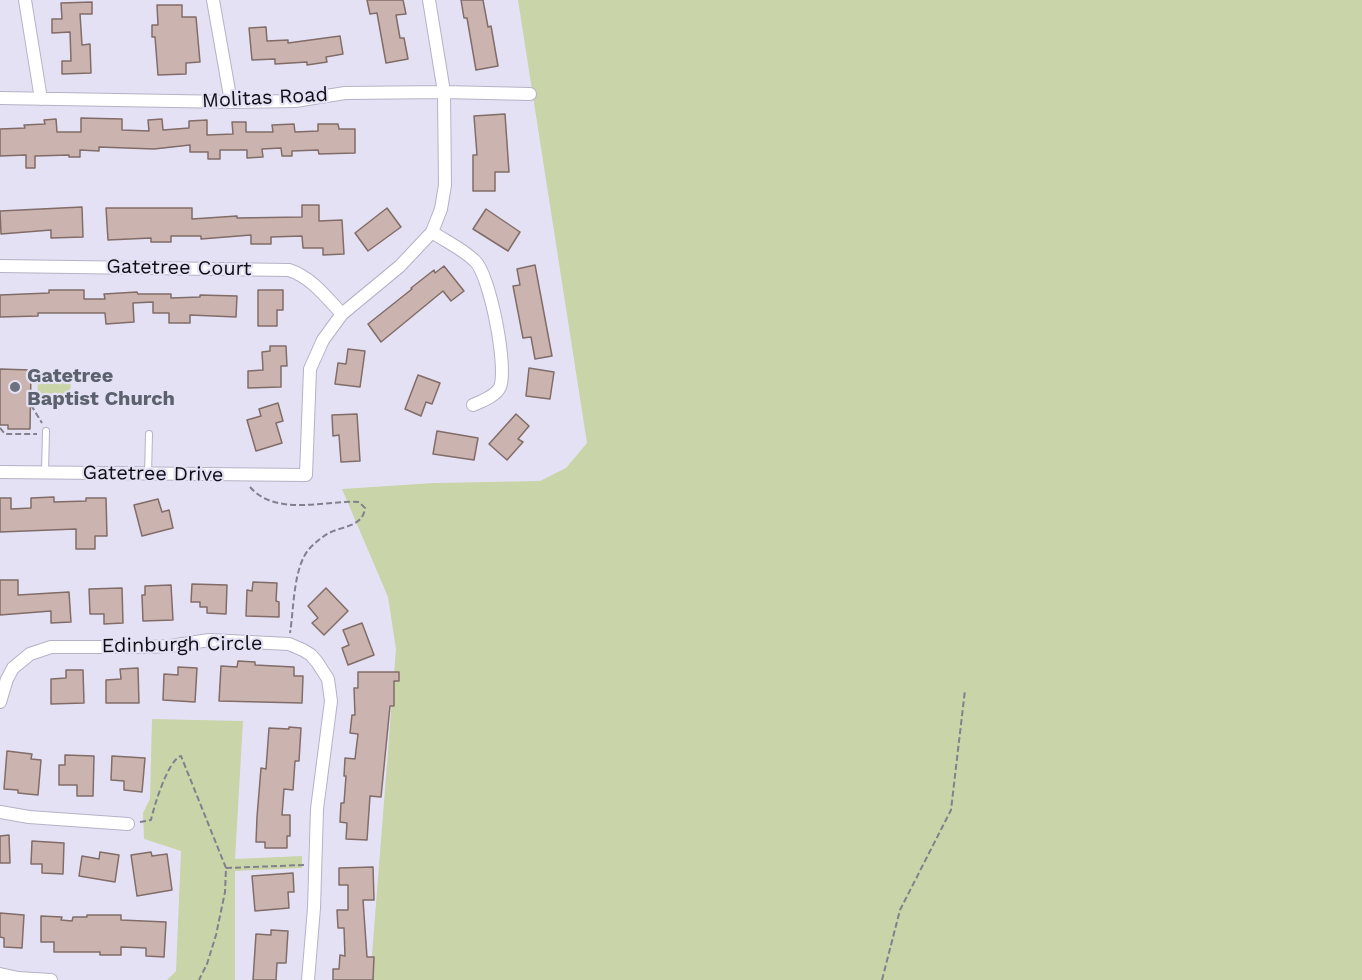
<!DOCTYPE html>
<style>
body{margin:0}
canvas{display:block;background:#e5e1f5}
</style>
<canvas width="1362" height="980"></canvas>
<script>
const ctx = document.querySelector('canvas').getContext('2d');
ctx.lineJoin = 'round';
function fill(path, color) {
  ctx.fillStyle = color;
  ctx.fill(path, 'evenodd');
}
function strokePath(path, color, width, dash) {
  ctx.strokeStyle = color;
  ctx.lineWidth = width;
  ctx.lineCap = dash ? 'butt' : 'round';
  ctx.setLineDash(dash || []);
  ctx.stroke(path);
}
function drawText(font, color, halo, rows, align = 'center') {
  ctx.font = font + ' "Work Sans",sans-serif';
  ctx.lineWidth = 4.5;
  ctx.setLineDash([]);
  ctx.textBaseline = 'middle';
  ctx.strokeStyle = halo;
  ctx.fillStyle = color;
  for (const [text, x, y, turn = 0] of rows) {
    ctx.save();
    ctx.translate(x, y);
    ctx.rotate((+turn || 0) * Math.PI / 180);
    ctx.textAlign = isNaN(turn) ? turn : align;
    if (halo) ctx.strokeText(text, 0, 0);
    ctx.fillText(text, 0, 0);
    ctx.restore();
  }
}
const green = new Path2D(`
 M518 0H1362V980H370L396 649 388 597 342 489 434 483 540 481 566 468 587 443Z
 M38 375 71 376 70 404 37 403Z
 M152 719 243 721 235 859 302 856V868L235 871V980H167L176 971 181 851 144 839 143 813 150 799Z`);
const building = new Path2D(`
 M367 0H403L406 14 396 15 400 38H404L408 59 386 63 377 13 370 14Z
 M461 0H483L488 27 491 26 498 66 476 70 467 18H464Z
 M92 2V14H80L82 45 90 44 91 73 62 74V61H71L70 32 52 33V19H62L61 3Z
 M157 5H182V17H196L200 62 186 63V74L158 75 155 37H152V25H158Z
 M266 27 267 41 288 40V43L340 36 343 54 326 57 327 62 307 65V62L275 64V59L252 60 249 28Z
 M505 114 509 172H495V191H473V155H477L474 116Z
 M81 118 122 119V130L149 131 148 120 162 119 163 130 189 128V121L207 120V135L233 134 232 122H246V132H273L272 125 294 124 295 132 318 131V124H338L339 129H355V153L319 154 318 150 292 151V156H282L281 148 262 149 263 157 247 158V150H220V159H208V152H190V145L154 149 99 147V151L80 150V157H69V155L35 156V168H26V155L0 156V129L25 128 24 125 45 124 44 120 56 119 57 132H81Z
 M302 205H319V221L342 220 344 254 323 255V248H303L302 236 271 237V244H251V235L201 239V236H171V242H151V238L108 240 106 208H192V219L237 216V218L302 217Z
 M82 207 83 237 51 238V230L1 234 0 211Z
 M387 208 401 227 368 251 355 233Z
 M486 209 520 232 508 251 473 229Z
 M535 265 552 356 535 359 531 337 523 338 513 286 520 285 517 269Z
 M444 266 464 291 451 301 443 291 381 342 368 324 412 289 411 288 434 270 435 273Z
 M49 290H84V299H105L104 294 137 292 138 294H171V298L200 297V295L237 296 236 317 190 315V323H169V313H153V302L133 303 134 322 106 324 105 313H38V316L0 317V295L49 293Z
 M258 290H283V310H277V326H258Z
 M270 346H286L287 366H281V387L248 388V371L263 370 262 352 270 351Z
 M348 349 365 351 360 387 335 384 338 363 346 364Z
 M529 368 554 372 550 399 526 396Z
 M0 369 31 370 30 429H8V425H0Z
 M418 375 440 383 432 404 426 402 421 416 405 409Z
 M278 403 283 421 276 423 282 443 256 451 247 420 261 416 259 409Z
 M357 414 360 461 341 462 339 435 333 436 332 415Z
 M516 414 529 426 518 439 523 442 507 460 489 444Z
 M437 431 478 438 474 460 433 454Z
 M54 497V502L86 501V498H106L107 536H95V549H76V529L0 532V498H11V509L31 508V498Z
 M158 499 162 512 169 510 173 528 142 536 134 505Z
 M0 580H18V595L69 592 71 622 51 623V611L0 615Z
 M253 582 277 583 276 601 279 602V617L246 616 247 590 252 591Z
 M192 584 227 585 226 614 207 613V607H200V602H191Z
 M171 585 173 620 143 621 142 595H145V586Z
 M122 588 123 623 104 624V614H90L89 589Z
 M326 588 348 611 324 635 312 623 318 618 308 606Z
 M362 623 374 655 348 665 342 648 349 645 343 630Z
 M238 661 255 662V665L294 667V676H303L302 703 219 701 221 666 237 667Z
 M178 667 197 668 195 702 163 700 164 674 178 675Z
 M138 668 139 703H106V680L121 679 120 669Z
 M66 670H83L84 703 51 704V679L66 678Z
 M358 672H399V681H394V706H390L381 797 370 796 367 840 346 839 347 823 340 822 341 803H344L346 776H344L345 758 355 759 358 734 350 733 352 715H355L354 688H358Z
 M289 727 301 728 299 761H295L293 790 284 789 282 815H290V836H287V848H265V842H256L257 817 261 768 266 769 269 728 289 729Z
 M7 751 32 754 31 759 41 760 38 795 18 793V790L4 789Z
 M65 755 94 756 93 796H77V785H59V765H65Z
 M112 756 145 758 142 792 124 790V781L111 780Z
 M9 835 10 863H0V836Z
 M32 841 64 843 63 874 42 873V864H31Z
 M100 852 119 855 115 882 79 876 82 856 99 859Z
 M151 852 152 856 167 854 172 890 137 896 131 855Z
 M373 867 374 900H363L367 957H374L373 980H333V969H339L340 955 345 956 344 928H338L337 910H348V885H339V868Z
 M293 873 294 892H288L289 908 255 911 252 876Z
 M0 913 24 915 22 948 4 947V938L0 937Z
 M87 915H121V920L166 922 164 957 146 956V948L121 947V955H100V952H54V942H41V916L62 917 61 920 72 921 73 917H87Z
 M271 930 288 931 286 963H277L276 980H253L256 934 271 935Z`);
const path = new Path2D(`
 M31 405 42 423
 M0 428 5 434H37
 M250 487C276 517 325 500 359 502L365 508C363 527 342 526 329 533 322 537 316 542 310 548 293 566 294 609 290 633
 M140 822 151 820C154 806 168 760 181 756L226 868 225 892 216 935 207 964 199 980
 M226 868 304 865
 M882 980 900 910 951 810 965 690`);
const service = new Path2D(`
 M45 472 46 431
 M148 474 149 434`);
const minor = new Path2D(`
 M25 0 41 99
 M213 0 231 102
 M0 98 231 102 295 101 345 93 444 92 530 94
 M432 232C445 241 463 249 475 261 490 275 508 368 500 387 496 396 482 401 473 405
 M0 266 289 270C311 277 326 297 342 314
 M0 472 306 475 310 369 323 340 342 314 400 266 432 232 441 209 445 185 444 92 429 0
 M0 702 7 679 13 668 30 654 51 647H145L170 646 209 640 289 644 303 650 311 655 317 662 328 679 331 701 317 809 314 908 308 980
 M0 812 29 817 128 824
 M0 974 18 978 51 980`);
const markers = [
 [15,387,6,"#6b7280"]
];
const streetNames = [
 ["Molitas Road",265,98,-3],
 ["Gatetree Court",179,268,1],
 ["Gatetree Drive",153,474,1],
 ["Edinburgh Circle",182,645,-1]
];
const worshipNames = [
 ["Gatetree",27,376],
 ["Baptist Church",27,399]
];
fill(green, '#c9d4a9');
fill(building, '#cbb4af');
strokePath(building, '#816c68', 1.5);
strokePath(service, '#b5b2c5', 8);
strokePath(minor, '#b5b2c5', 14);
strokePath(path, '#82808d', 2, [6, 3]);
strokePath(service, '#fff', 6);
strokePath(minor, '#fff', 12);
for (const [x, y, r, color] of markers) {
  const dot = new Path2D();
  dot.arc(x, y, r, 0, 2 * Math.PI);
  ctx.fillStyle = color;
  ctx.fill(dot);
  strokePath(dot, '#e5e1f5', 2);
}
drawText('20px', '#0f0e14', '#e5e1f5', streetNames);
drawText('bold 20px', '#5b616d', '#e5e1f5', worshipNames, 'left');
</script>
